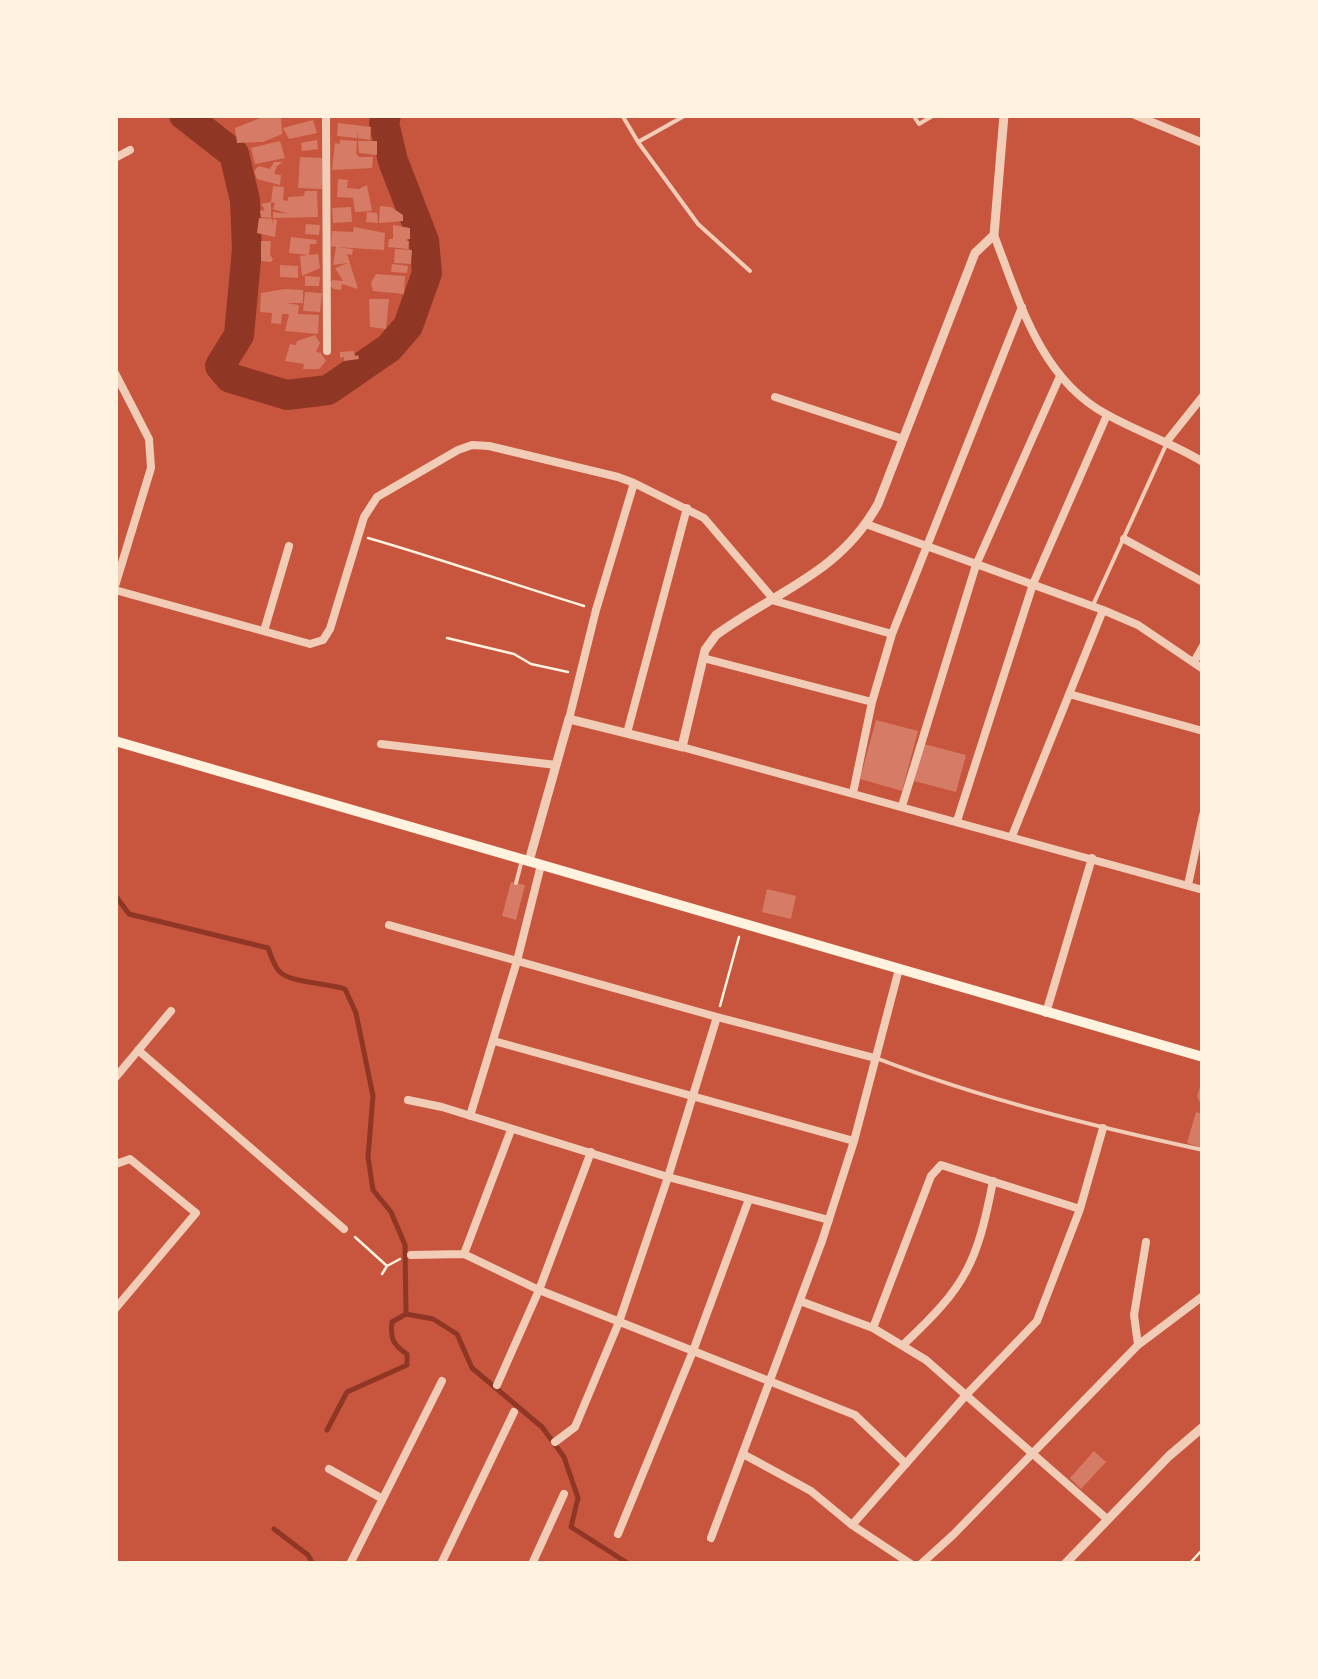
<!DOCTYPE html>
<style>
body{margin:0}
#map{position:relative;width:1318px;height:1679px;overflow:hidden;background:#c8553d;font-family:Montserrat,sans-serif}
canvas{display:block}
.frame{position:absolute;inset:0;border:118px solid #fff3e0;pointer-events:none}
</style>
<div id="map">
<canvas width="1318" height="1679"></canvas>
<div class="frame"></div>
</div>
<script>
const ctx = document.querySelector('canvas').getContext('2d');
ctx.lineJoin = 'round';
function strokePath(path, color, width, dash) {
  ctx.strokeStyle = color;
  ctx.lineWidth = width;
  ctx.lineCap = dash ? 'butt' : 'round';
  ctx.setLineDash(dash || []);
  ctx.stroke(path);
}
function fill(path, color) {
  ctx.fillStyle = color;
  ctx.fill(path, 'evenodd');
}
const stream = new Path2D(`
 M115 895 129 914 268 948C271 955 274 966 279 971 289 983 328 983 345 989L356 1013 373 1096 368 1157 373 1190 391 1212 405 1245 406 1314
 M327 1430 347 1392 407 1365V1354C393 1345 390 1338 392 1322L406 1314 433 1319 457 1334 472 1368 542 1427 564 1457 578 1498 571 1527 629 1564
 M274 1529 308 1555 313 1564`);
const river = new Path2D(`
 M184 115 234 154 245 200 247 249 239 335 220 366 230 378 287 395 328 390 389 348 408 326 427 273 424 241 393 161 384 123 386 115`);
const building = new Path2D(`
 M268 115H281L282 134 263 142 237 143 235 128Z
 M313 120 317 133 289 139 283 128Z
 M338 123 371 127 370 140 358 138 357 131V138L337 136Z
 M317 140 318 149 302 151 301 143Z
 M340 140 357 141 356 153 359 157H373L372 168 332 170 335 143 340 144Z
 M280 141 285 158 255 164 251 148Z
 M358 141H377V155L359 153Z
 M300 157 322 158V189L298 188Z
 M274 162H283L277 166 274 174 281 175 280 185 257 179 254 171 259 166 270 169Z
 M338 179 348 180 347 188 359 189 367 185 372 211 355 212 353 198 337 197Z
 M273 186 284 187 283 200 288 201V197L304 196 305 191H317L318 217 273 218V212L288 214 273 209 275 203 271 202V218L261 217 260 211 265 210 261 204 271 202Z
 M380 206 391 207 403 215V221L379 223Z
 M351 207 352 222 333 223 332 208Z
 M367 212 377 213 378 223 366 222Z
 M259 218 272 219 273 224V219L277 220 275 237 257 233Z
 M306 224 320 225 319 235 305 234Z
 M393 225 410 228V239L405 240 409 241 408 249 388 247 389 239H393Z
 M354 227 385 233 384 250 336 247 353 249 352 255 347 254 358 289 342 284 341 290 334 289 330 286 332 280 343 281 335 268 348 263 333 265 336 247 331 246 332 231 353 232Z
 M291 237 317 240 316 244H310L309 255 318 254 320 268 302 276 300 256 308 255 289 253Z
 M261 241H271L270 255 273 259 271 262 261 261Z
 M395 249 412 250 411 264 394 263Z
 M392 264 408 266 407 273 391 272Z
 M280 265 298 266V278L280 277Z
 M376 274 405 276 404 294 373 291 371 283Z
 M305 276 320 277 319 286H305Z
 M285 289 303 290V303H286L299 305 298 314 319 315 318 334 285 331 289 314H282L281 324 271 323 272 313 260 312 261 293Z
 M305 292 322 293 320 312 303 311Z
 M369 299H389L386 329 370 327Z
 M315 335 320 343 316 352 321 353 326 361 319 369H303L304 364 285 361 290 344 296 345 297 341Z
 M354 351 355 356 358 355 359 359 344 361V357L340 358V352Z
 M876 720 918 731 902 791 860 779Z
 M924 744 966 755 956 792 914 781Z
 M511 882 525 885 516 920 502 916Z
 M767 889 796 896 791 919 762 912Z
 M1202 1080H1203V1110L1197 1096Z
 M1196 1112 1203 1114V1148L1187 1143Z
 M1094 1451 1106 1462 1081 1489 1070 1478Z`);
const path = new Path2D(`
 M368 538C441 559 512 584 584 606
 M447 638 514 654 531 664 568 672
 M720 1006 739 937
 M355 1237 387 1266
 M382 1274 387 1266 400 1259
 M1189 1564 1203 1549`);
const service = new Path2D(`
 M622 115 638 142 698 224 750 271
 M913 115 919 124 934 115
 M638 142 686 115
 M1093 605 1166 445
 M516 883 521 864
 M876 1058C982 1099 1092 1126 1203 1150`);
const minor = new Path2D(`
 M326 115 327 351
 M1135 115 1203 143
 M115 158 130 150
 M994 235C1019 300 1040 378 1106 414 1138 432 1172 443 1203 462
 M115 373 149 439 151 468 115 586
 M775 397 903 439
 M1167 441 1203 396
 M634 483 704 518 775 601 892 634
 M866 524 1103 610 1138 625 1203 669
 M1124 539 1203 582
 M115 590 310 644 323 640 330 629 364 517 377 497 458 450 472 445 489 446 618 477 634 483 596 610 569 719
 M264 631 289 546
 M703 658 872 702
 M1194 662 1203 646
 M1069 694 1203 731
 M627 733 687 508
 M381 744 556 765
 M682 747 1203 890
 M853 793 872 702 892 634 1022 307
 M902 806 976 565 1060 376
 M957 821 1033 584 1107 415
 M1012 836 1103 610
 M1188 885 1203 815
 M389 925 717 1017 875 1058
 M1046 1013 1092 858
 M494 1041 854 1141
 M138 1050 344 1229
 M115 1078 171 1011
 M408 1100 442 1107 668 1177 829 1220
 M470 1116 517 961 541 865
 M464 1254 511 1130
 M411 1255 464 1254 539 1290 855 1415 906 1464
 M800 1301 873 1328 926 1360 1107 1519
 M115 1309 196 1213 130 1159 116 1164
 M873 1328 931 1176 941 1165 1080 1209
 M904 1344C966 1286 977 1264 993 1181
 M1138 1345 1134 1315 1146 1242
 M497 1385 539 1290 591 1152
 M555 1442 575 1427 619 1322 668 1177 717 1017
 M743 1454 811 1491 852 1525 911 1564
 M329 1469 381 1498
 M852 1525 967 1394 1037 1321 1080 1209 1103 1128
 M618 1534 693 1351 749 1199
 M711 1538 822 1241 854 1141 899 969
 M350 1564 442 1381
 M441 1564 514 1412
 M532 1564 564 1494
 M921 1564 953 1535 1138 1345 1203 1296`);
const tertiary = new Path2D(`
 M529 861 569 719 682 747 705 650 716 635C776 591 839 574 878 504L975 253 994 235 1004 115
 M1065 1564 1169 1456 1203 1427`);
const secondary = new Path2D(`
 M115 741 1203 1057`);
strokePath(stream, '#8f3625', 5);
strokePath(river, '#8f3625', 30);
fill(building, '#d67c66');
strokePath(path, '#fff3e0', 2.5);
strokePath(service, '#f1ccb7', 4);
strokePath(minor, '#f1ccb7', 8);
strokePath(tertiary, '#f1ccb7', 9);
strokePath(secondary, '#fff3e0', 10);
</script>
